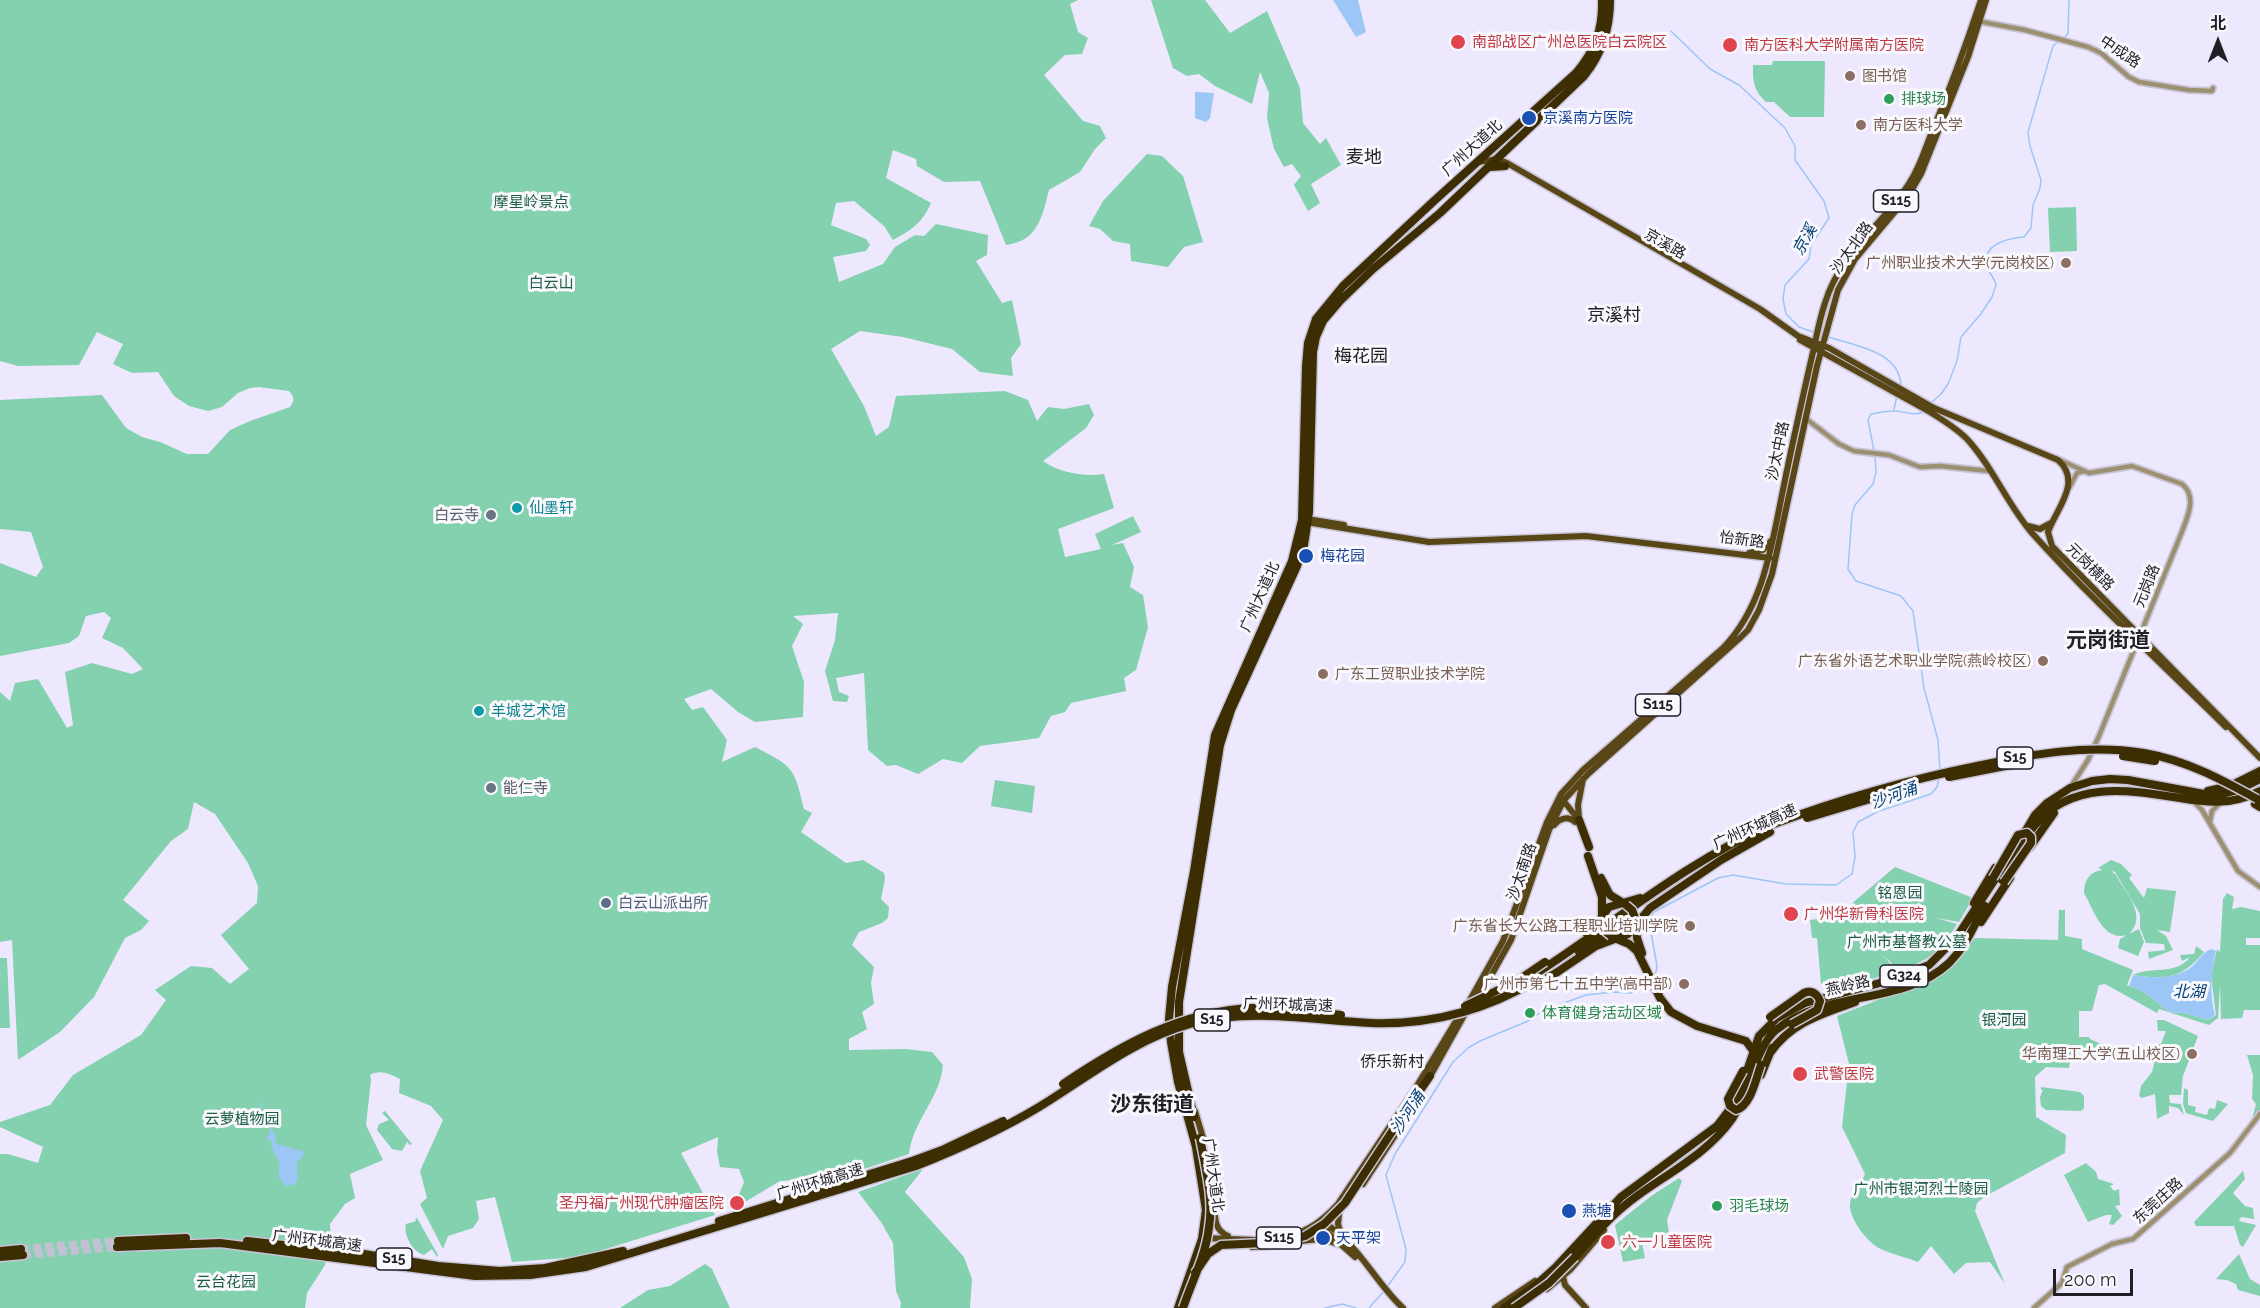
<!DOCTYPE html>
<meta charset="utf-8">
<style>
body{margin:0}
#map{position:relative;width:2260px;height:1308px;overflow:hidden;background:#ede8fe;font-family:Raleway,"Noto Sans SC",sans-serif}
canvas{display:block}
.north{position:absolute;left:2188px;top:12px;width:60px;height:60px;-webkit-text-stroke:4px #f9f8fc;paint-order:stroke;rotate:0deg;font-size:16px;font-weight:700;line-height:24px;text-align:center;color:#201f26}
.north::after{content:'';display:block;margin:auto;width:21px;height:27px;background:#201f26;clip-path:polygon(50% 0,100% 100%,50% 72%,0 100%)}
.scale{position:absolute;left:2053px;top:1269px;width:80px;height:27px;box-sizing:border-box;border:3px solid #201f26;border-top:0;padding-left:8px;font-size:18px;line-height:21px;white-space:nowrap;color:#201f26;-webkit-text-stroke:4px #f9f8fc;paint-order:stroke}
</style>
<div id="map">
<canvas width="2260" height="1308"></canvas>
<div class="north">北</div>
<div class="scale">200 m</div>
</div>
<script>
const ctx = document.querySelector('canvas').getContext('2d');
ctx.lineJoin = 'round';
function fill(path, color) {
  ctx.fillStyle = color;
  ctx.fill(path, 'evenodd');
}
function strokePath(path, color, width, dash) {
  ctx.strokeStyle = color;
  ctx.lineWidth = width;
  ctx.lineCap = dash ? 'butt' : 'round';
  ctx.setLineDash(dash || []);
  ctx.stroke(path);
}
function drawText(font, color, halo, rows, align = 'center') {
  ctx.font = font + ' Raleway,"Noto Sans SC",sans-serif';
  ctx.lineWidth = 6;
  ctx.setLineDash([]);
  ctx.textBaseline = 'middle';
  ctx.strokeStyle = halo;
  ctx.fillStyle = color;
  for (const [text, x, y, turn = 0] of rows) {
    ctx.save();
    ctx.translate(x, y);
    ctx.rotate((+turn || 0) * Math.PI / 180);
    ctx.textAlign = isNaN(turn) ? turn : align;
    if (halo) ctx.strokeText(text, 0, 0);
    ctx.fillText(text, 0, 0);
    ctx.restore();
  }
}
const green = new Path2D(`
 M0 0H1078L1070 4 1078 32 1088 38 1082 54 1065 55 1044 75 1083 121 1100 126 1106 138 1095 149 1080 172 1049 190C1042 217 1038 241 1006 245L980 181 944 182 917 166 916 159 893 150 886 178 931 203C923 222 911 231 893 240L884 226 854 201 836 203 831 225 866 239 870 245 866 251 833 257 839 282 883 264 895 247 915 235 924 236 936 224 988 235 987 255 976 261 1002 303 1012 300 1021 344 1011 358 1013 376 980 372 952 349 903 337 860 331 831 349 864 406 876 436 889 427 896 396 1005 391 1028 400 1037 421 1048 407 1064 409 1089 404 1094 415 1086 428 1043 461C1059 473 1086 477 1104 474L1114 508 1058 529 1065 557 1101 549 1095 534 1133 516 1141 532 1112 545 1123 543 1134 567 1130 587 1143 595 1148 627 1136 670 1124 678 1126 691 1071 703 1065 712 1051 716 1039 738 980 746 962 763 943 759 918 774 896 765 887 766 868 750 864 673 836 678 839 692 849 696 847 702 833 701 825 671 835 640 838 613 793 616 803 624 792 646 804 682 803 717 755 722 738 712 711 689 684 699 692 710 703 707 727 740 722 762 755 747C793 767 794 766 804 809L812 813 801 832 846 863 863 860 884 873 885 879 881 899 889 907 888 918 882 923 859 932 852 945 874 967 871 983 874 1004 862 1012 867 1029 849 1039V1050L905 1049 932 1052 943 1065C940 1099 913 1120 909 1154L837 1178 780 1181 745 1202 738 1197 744 1182 739 1169 720 1167 717 1152 718 1137 681 1153 715 1215 580 1257 512 1262 495 1197 476 1201 479 1219 473 1228 448 1236 443 1249 420 1204 427 1198 420 1171 443 1120 431 1106 399 1093 400 1079C390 1074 380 1069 370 1075L371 1080 366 1125 383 1160 350 1174 355 1198 345 1204 330 1224 331 1240 325 1265 307 1293 305 1308H0V1154H8L38 1163 43 1147 0 1127V1122L50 1105 73 1075 141 1035 166 1000 155 990 191 966 212 968 230 984 249 969 221 935 257 903 258 886 248 863 215 814 194 802 188 829 171 841 123 900 149 921 141 930 125 938 94 997 60 1032 18 1060 12 940 0 942V692L10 701 15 683 38 679 67 728 73 725 65 672 92 663 132 674 143 669 123 648 102 638 111 618 104 612 86 616 79 636 69 643 0 656V563L36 577 43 567 31 532 0 529V400L102 395 126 428 142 437 160 442 187 454H208L230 430 250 421 290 407C295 400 294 397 289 391L259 387 250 388 238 393 222 407 208 411 189 406 174 396 158 372 132 373 113 364 123 344 97 332 79 365 18 366 0 361Z
 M1151 0H1205L1230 33 1267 11 1300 88 1303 123 1320 144 1326 138 1341 165 1311 184 1320 203 1308 211 1294 185 1301 176 1292 164 1284 167 1274 149 1267 118 1269 93 1260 72 1252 104 1215 86 1199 74 1187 76 1173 68Z
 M1773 61H1825L1824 117H1790L1774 102H1766C1753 90 1753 81 1753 65H1772Z
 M1147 154 1162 156 1183 176 1203 242 1184 247 1168 267 1131 261 1130 244 1113 241 1100 229 1089 226 1103 201Z
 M2076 207 2077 251 2050 252 2048 208Z
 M995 780 1035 786 1032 813 991 806Z
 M2111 860 2121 864 2132 875 2129 878 2144 898 2147 888 2176 891 2170 932 2157 930 2166 936 2173 950 2149 959 2148 952 2165 950 2164 944 2146 943 2140 928V914L2115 872 2111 871 2116 875C2126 894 2148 915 2129 934L2139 929 2144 942 2138 956 2118 948 2120 939 2127 935C2103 942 2094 910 2084 893 2084 880 2090 871 2103 870L2098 868Z
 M1895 867 1973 898 1959 922 1936 918 1957 924C1939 953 1930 960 1897 971L1888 959 1878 954 1887 959 1895 972 1840 988 1837 980 1821 984 1817 938H1812L1810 920 1837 916Z
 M2227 893 2234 897 2232 909 2241 907 2260 911V938H2246V945H2260V1010H2244L2242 1018 2221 1019 2220 985 2218 1018 2209 1025 2159 1009 2157 1013 2105 984 2099 985 2092 1011H2079V1037H2089L2090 1039 2111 1048 2110 1051H2072L2069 1068 2046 1067 2035 1077 2036 1117 2066 1135 2065 1153 1984 1197 1977 1203 1975 1211 2005 1284 1990 1262 1966 1263 1954 1274 1931 1246 1918 1262C1906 1257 1889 1254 1877 1247 1865 1239 1849 1218 1850 1204 1851 1192 1861 1185 1865 1174L1842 1127 1849 1064 1837 1016 1939 976 1975 938 2058 940 2059 910H2065V936L2082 939V949L2133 970 2127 985 2144 992 2169 1012 2183 1013 2208 1020 2216 1015 2211 976 2217 949 2220 952 2223 899Z
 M2196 946 2204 952C2181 979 2167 980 2133 975 2149 966 2176 976 2190 957L2182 961 2180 955 2194 954Z
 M0 958H7L10 1028H0Z
 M2157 1020H2164L2198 1036 2183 1076 2181 1095H2169L2170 1103 2181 1104 2184 1115 2178 1108 2169 1106V1113L2157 1119 2155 1094 2142 1098 2139 1096 2141 1086 2152 1072 2157 1053 2171 1064 2159 1053V1044H2161L2166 1031H2158Z
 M2247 1055H2260V1114L2253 1122 2252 1119 2256 1104 2252 1099 2253 1075Z
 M2041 1087 2080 1092 2084 1096V1108L2081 1111 2046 1110 2041 1106 2040 1097 2043 1090H2041Z
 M2184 1088 2188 1090V1105L2196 1107 2195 1112 2207 1115 2209 1108 2215 1109 2217 1100 2228 1104 2213 1121 2186 1113 2183 1104Z
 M385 1111 412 1144 410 1145 407 1142 402 1151 392 1149 377 1130 379 1124 389 1120 382 1113Z
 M2086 1163 2096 1172 2098 1179 2114 1184 2110 1186 2114 1191 2119 1189 2120 1205 2115 1206 2122 1216 2113 1225 2109 1224 2112 1215H2106L2088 1222 2064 1175Z
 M923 1169 905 1192 964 1257 972 1279 970 1308H900L901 1303 896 1291 893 1243 881 1222 858 1192Z
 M2243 1171 2245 1179 2233 1193 2245 1206 2253 1208 2254 1219 2241 1217 2239 1221 2256 1225 2243 1247 2240 1245 2234 1226H2196L2194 1222Z
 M1679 1178 1682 1181 1667 1220 1669 1233 1642 1243 1645 1258 1623 1262 1615 1225 1651 1196Z
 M417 1218 438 1255 437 1257 432 1249 424 1255C413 1252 403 1235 406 1224L416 1221 415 1219Z
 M2239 1254 2250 1279 2260 1285V1296L2238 1290 2236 1284 2227 1280 2216 1279Z
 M705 1264 712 1269 730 1308H620L648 1290 670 1286Z`);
const water = new Path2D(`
 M1333 0H1358L1366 32 1356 37Z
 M1195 92 1214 93 1210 118 1206 122 1195 118Z
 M2211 949 2216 951C2211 974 2209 992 2215 1015L2208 1020 2183 1013 2169 1012 2144 992 2129 986 2133 975C2152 978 2172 980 2190 968 2198 962 2201 953 2211 949Z
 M260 1102 262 1103 261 1111 268 1120 270 1128 276 1135 275 1141 277 1144 305 1152 297 1163 298 1180 295 1184 286 1186 278 1176 280 1164 271 1146 272 1142 266 1138 271 1132 261 1115Z`);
const stream = new Path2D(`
 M1671 31 1710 69 1739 85 1785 128 1795 146V160L1824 201 1829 218 1811 245 1809 259 1785 285 1783 299 1786 314 1799 327 1816 333
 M2063 38 2068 34 2069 0
 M1829 337C1855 346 1900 351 1901 386
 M1930 404 1941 394 1948 384 1957 361 1961 337 1980 315 1992 297 1996 285C1994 276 1986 270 1986 262 1985 243 2010 238 2024 237L2031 228 2033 205 2040 188 2041 180 2030 146 2028 132 2053 46 2059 41
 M1894 409 1897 396
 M1874 451 1868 420 1871 414C1878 413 1885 411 1892 411 1903 410 1912 417 1923 412
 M1875 456 1876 472 1873 484 1855 505 1852 514 1848 569 1856 581 1901 596 1913 611 1924 688 1938 740 1940 770
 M1655 978 1657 966 1649 921 1654 912 1718 878 1733 875 1786 884 1836 885 1852 874 1855 857 1853 832 1858 822 1879 811 1931 794 1937 787 1939 778
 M1387 1287 1405 1262 1406 1249 1386 1175 1395 1154 1453 1062 1468 1048 1480 1041 1528 1021 1544 1010 1586 995 1613 992 1631 993 1649 983
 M1325 1308 1342 1304 1356 1308
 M1369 1308 1384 1291`);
const highwayTunnel = new Path2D(`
 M21 1249 118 1241
 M23 1255 117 1247`);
const minor = new Path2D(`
 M1977 21 2025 30 2088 47 2101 53 2129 77 2139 82 2189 90 2212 91 2213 88
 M1805 418 1839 444 1854 451 1889 455 1920 467 1940 466 1989 471
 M2055 458 2089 473 2132 466 2182 484C2198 497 2187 518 2181 534L2099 736 2088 760 2070 788
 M2069 488 2077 473 2084 471
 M2194 802 2202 810 2238 871 2260 887
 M2210 821 2212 811 2220 803
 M2034 1308 2062 1283 2067 1267 2112 1244 2133 1239 2230 1153 2260 1114`);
const major = new Path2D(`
 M1479 162 1497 159 1507 163 1760 309 1798 336 1829 348 1934 408 2058 460C2083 482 2056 509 2048 532L2052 546 2260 758
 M1800 340 1930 412C1943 420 1956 428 1967 439 1993 467 2007 504 2032 533 2093 601 2161 663 2226 727
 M1307 519 1344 525
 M1306 522 1429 542 1586 536 1770 558
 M2028 526 2040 529 2051 523
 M1749 553 1763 550 1771 541
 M1562 799 1578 819
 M1579 820 1578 805 1583 779
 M1554 825C1559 819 1568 815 1575 822
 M1470 1000 1503 941 1547 822 1561 794 1583 770 1723 648C1765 605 1772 542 1784 485 1792 445 1801 405 1810 365 1815 345 1818 324 1825 303 1840 253 1883 225 1910 182 1920 167 1925 149 1932 132 1950 89 1966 45 1981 0
 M1473 1002 1492 974 1511 940 1549 830 1564 800 1588 774 1741 637 1748 630 1759 610 1772 574 1817 366 1838 290 1855 259 1908 196 1921 174 1968 57 1986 0
 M1428 1080 1467 1010
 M1195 1111 1204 1141
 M1363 1184 1405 1120
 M1214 1204C1215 1218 1214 1230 1228 1236
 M1339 1214 1338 1224 1341 1234
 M1320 1222 1328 1233 1355 1257
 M1323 1223C1353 1236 1377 1285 1403 1308
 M1205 1238 1255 1240
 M1274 1239C1301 1236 1320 1224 1338 1204L1415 1089 1456 1021
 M1299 1241 1322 1239 1338 1244
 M1252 1247 1283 1245
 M1563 1277 1565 1285 1586 1308
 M1547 1289 1570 1270 1604 1230
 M1495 1308 1535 1281`);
const highway = new Path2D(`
 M1490 167 1505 166
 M2208 791 2230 786 2260 771
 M2255 804 2260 807
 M1579 820 1589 847
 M2022 837 2035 815 2047 803 2070 788 2092 781 2110 779 2128 780 2215 796 2238 790 2260 779
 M2030 847 2054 813
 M1588 856 1602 897V916
 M1601 878 1610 895 1623 903
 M2002 880C2012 862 2022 841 2035 825 2072 780 2129 790 2180 798 2210 803 2232 805 2260 791
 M1974 903 1995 868
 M1981 922 2010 878
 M1636 925 1637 938 1642 953
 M1587 934 1594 928 1609 907 1640 898
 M1617 939 1629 944 1637 951 1660 998 1671 1012 1697 1026 1746 1041 1754 1052
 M1579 952 1605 934
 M1556 973 1596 946 1628 934 1650 908 1721 860 1770 832
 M1534 975C1612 925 1685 862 1771 825
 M1770 1053C1791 1022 1822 1014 1855 1002
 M1761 1075 1772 1048
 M1194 1117 1179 1052V1002L1220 745 1231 710 1297 566 1304 545 1309 512 1313 352 1316 337 1323 321 1340 301 1373 269 1440 213 1584 76C1602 54 1610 28 1610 0
 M1397 1124 1430 1076
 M719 1221 915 1160
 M118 1241 186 1238
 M247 1241 364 1254 438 1266 500 1271 545 1268 623 1251
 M117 1247 220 1243 475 1276 530 1275 586 1267 916 1166
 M0 1251 21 1249
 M0 1257 23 1255
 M1575 1257C1594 1235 1613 1213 1637 1196 1670 1172 1708 1153 1732 1119 1748 1095 1756 1046 1776 1030 1826 989 1903 1006 1949 963 1968 944 1972 928 1985 906
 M1178 1308 1202 1239 1206 1210 1196 1147 1178 1082 1171 1042 1169 1019 1172 987 1194 871 1215 735 1292 561 1302 520 1306 366 1308 343 1316 319 1343 286 1435 200 1576 73C1595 51 1603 29 1602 0
 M1504 1308 1536 1285 1556 1267 1621 1197 1717 1126 1734 1104 1740 1091 1759 1036 1777 1018 1805 1003 1891 980 1929 965 1957 937 1999 873`);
const highwayBridge = new Path2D(`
 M2123 756 2155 761
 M1949 777 2015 764
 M1807 818 1910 787
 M1771 825C1838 800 1907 780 1977 766 2032 754 2087 744 2144 753 2185 760 2221 779 2257 799
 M1993 878 2018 835 2027 833 2031 837V843L2004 882
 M1626 905 1632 910 1635 918
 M1602 923 1605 931 1611 936
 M1532 987 1556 973
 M1465 1006 1517 981 1545 962
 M1770 1017 1804 993C1811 990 1817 993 1820 1001L1817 1010 1792 1024
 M1743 1071 1728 1099 1730 1106 1736 1110C1751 1106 1756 1078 1761 1065
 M1063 1084C1121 1045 1181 1011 1253 1008 1282 1007 1312 1012 1341 1015
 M915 1160 942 1150 1003 1121
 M916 1166C959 1149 999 1131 1039 1107 1088 1077 1133 1040 1190 1024 1250 1008 1310 1020 1371 1023 1430 1025 1485 1011 1536 980
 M1195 1273 1208 1254 1221 1245 1285 1242 1305 1236 1324 1224 1345 1203 1397 1124
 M1183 1308C1192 1281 1206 1255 1209 1227 1214 1198 1205 1167 1200 1138
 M1514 1308 1549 1283 1575 1257`);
const markers = [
 [1458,42,8,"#e0444e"],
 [1730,45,8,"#e0444e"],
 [1850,76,6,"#8d6e63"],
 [1889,99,6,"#2e9e5b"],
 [1529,118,8,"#1a4fb4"],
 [1861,125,6,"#8d6e63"],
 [2066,263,6,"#8d6e63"],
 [517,508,6,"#0f9aa8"],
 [491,515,6,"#6b7280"],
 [1306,556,8,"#1a4fb4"],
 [2043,661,6,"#8d6e63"],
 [1323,674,6,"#8d6e63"],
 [479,711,6,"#0f9aa8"],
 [491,788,6,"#6b7280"],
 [606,903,6,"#5c6f8a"],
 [1791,914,8,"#e0444e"],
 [1690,926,6,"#8d6e63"],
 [1684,984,6,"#8d6e63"],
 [1530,1013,6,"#2e9e5b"],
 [2192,1054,6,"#8d6e63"],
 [1800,1074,8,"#e0444e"],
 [737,1203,8,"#e0444e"],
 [1717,1206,6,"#2e9e5b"],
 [1569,1211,8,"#1a4fb4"],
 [1323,1238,8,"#1a4fb4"],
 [1608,1242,8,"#e0444e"]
];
const shields = [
 [1896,201,45],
 [1658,705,45],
 [2015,758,36],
 [1904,976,48],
 [1212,1020,36],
 [1279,1238,45],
 [394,1259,36]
];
const shieldNames = [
 ["S115",1896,201],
 ["S115",1658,705],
 ["S15",2015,758],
 ["G324",1904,976],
 ["S15",1212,1020],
 ["S115",1279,1238],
 ["S15",394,1259]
];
const healthNames = [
 ["南部战区广州总医院白云院区",1472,42],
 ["南方医科大学附属南方医院",1744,45],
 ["广州华新骨科医院",1804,914],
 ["武警医院",1814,1074],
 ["圣丹福广州现代肿瘤医院",724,1203,"right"],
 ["六一儿童医院",1622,1242]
];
const streetNames = [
 ["中成路",2120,52,34],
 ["广州大道北",1472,148,-42],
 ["京溪路",1665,244,30],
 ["沙太北路",1852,248,-54],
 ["沙太中路",1778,451,-78],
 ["怡新路",1742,540,7],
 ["元岗横路",2090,567,45],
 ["元岗路",2147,586,-68],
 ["广州大道北",1260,597,-66],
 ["广州环城高速",1755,827,-24],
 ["沙太南路",1522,872,-71],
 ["燕岭路",1848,986,-13],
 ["广州环城高速",1288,1005,2],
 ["广州大道北",1213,1175,82],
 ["广州环城高速",820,1182,-17],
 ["东莞庄路",2158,1201,-42],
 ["广州环城高速",317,1241,7]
];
const educationNames = [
 ["图书馆",1862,76,"left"],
 ["南方医科大学",1873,125,"left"],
 ["广州职业技术大学(元岗校区)",2054,263],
 ["广东省外语艺术职业学院(燕岭校区)",2031,661],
 ["广东工贸职业技术学院",1335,674,"left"],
 ["广东省长大公路工程职业培训学院",1678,926],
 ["广州市第七十五中学(高中部)",1672,984],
 ["华南理工大学(五山校区)",2180,1054]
];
const leisureNames = [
 ["排球场",1901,99],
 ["体育健身活动区域",1542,1013],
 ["羽毛球场",1729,1206]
];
const transitNames = [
 ["京溪南方医院",1543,118],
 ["梅花园",1320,556],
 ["燕塘",1582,1211],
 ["天平架",1336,1238]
];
const parkNames = [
 ["摩星岭景点",531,202],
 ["白云山",551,283],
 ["铭恩园",1900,893],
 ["广州市基督教公墓",1907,942],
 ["银河园",2004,1020],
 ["云萝植物园",242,1119],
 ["广州市银河烈士陵园",1921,1189],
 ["云台花园",226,1282]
];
const cultureNames = [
 ["仙墨轩",529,508],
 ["羊城艺术馆",491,711]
];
const worshipNames = [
 ["白云寺",479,515],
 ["能仁寺",503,788,"left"]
];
const serviceNames = [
 ["白云山派出所",618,903]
];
const waterNames = [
 ["京溪",1805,240,-61],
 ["沙河涌",1894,796,-20],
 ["北湖",2189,992],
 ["沙河涌",1408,1113,-57]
];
const neighbourhoodNames = [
 ["侨乐新村",1392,1062]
];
const quarterNames = [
 ["麦地",1364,158],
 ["京溪村",1614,316],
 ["梅花园",1361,357]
];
const districtNames = [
 ["元岗街道",2108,641],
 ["沙东街道",1152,1105]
];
fill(green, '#83d1ae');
fill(water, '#9cc6f6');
strokePath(stream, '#9cc6f6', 1.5);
strokePath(highwayTunnel, '#c4c0d3', 8, [8, 4]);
strokePath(minor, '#c8c4d7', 8);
strokePath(major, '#c8c4d7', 9);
strokePath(highway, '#c8c4d7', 11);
strokePath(minor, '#9d9071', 4.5);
strokePath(major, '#594616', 6);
strokePath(highway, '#3d2d03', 8);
strokePath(highwayBridge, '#c8c4d7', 11, []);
strokePath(highwayBridge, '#3d2d03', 8);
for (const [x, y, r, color] of markers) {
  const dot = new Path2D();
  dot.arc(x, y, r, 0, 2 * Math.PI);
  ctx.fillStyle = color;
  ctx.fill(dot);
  strokePath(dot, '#f9f8fc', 2);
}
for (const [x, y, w] of shields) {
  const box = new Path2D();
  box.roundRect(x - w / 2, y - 11, w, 22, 4.5);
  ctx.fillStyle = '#f9f8fc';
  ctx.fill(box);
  strokePath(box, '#201f26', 1.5);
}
drawText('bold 14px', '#201f26', null, shieldNames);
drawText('15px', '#be3a42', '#f9f8fc', healthNames, 'left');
drawText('15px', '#201f26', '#f9f8fc', streetNames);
drawText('15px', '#785e54', '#f9f8fc', educationNames, 'right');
drawText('15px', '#27864d', '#f9f8fc', leisureNames, 'left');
drawText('15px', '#164399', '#f9f8fc', transitNames, 'left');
drawText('15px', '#1b5e45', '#f9f8fc', parkNames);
drawText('15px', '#0d838f', '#f9f8fc', cultureNames, 'left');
drawText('15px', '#5b616d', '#f9f8fc', worshipNames, 'right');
drawText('15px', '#4e5e75', '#f9f8fc', serviceNames, 'left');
drawText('italic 16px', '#043f74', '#f9f8fc', waterNames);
drawText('16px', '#201f26', '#f9f8fc', neighbourhoodNames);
drawText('18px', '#201f26', '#f9f8fc', quarterNames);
drawText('bold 21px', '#201f26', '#f9f8fc', districtNames);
</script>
